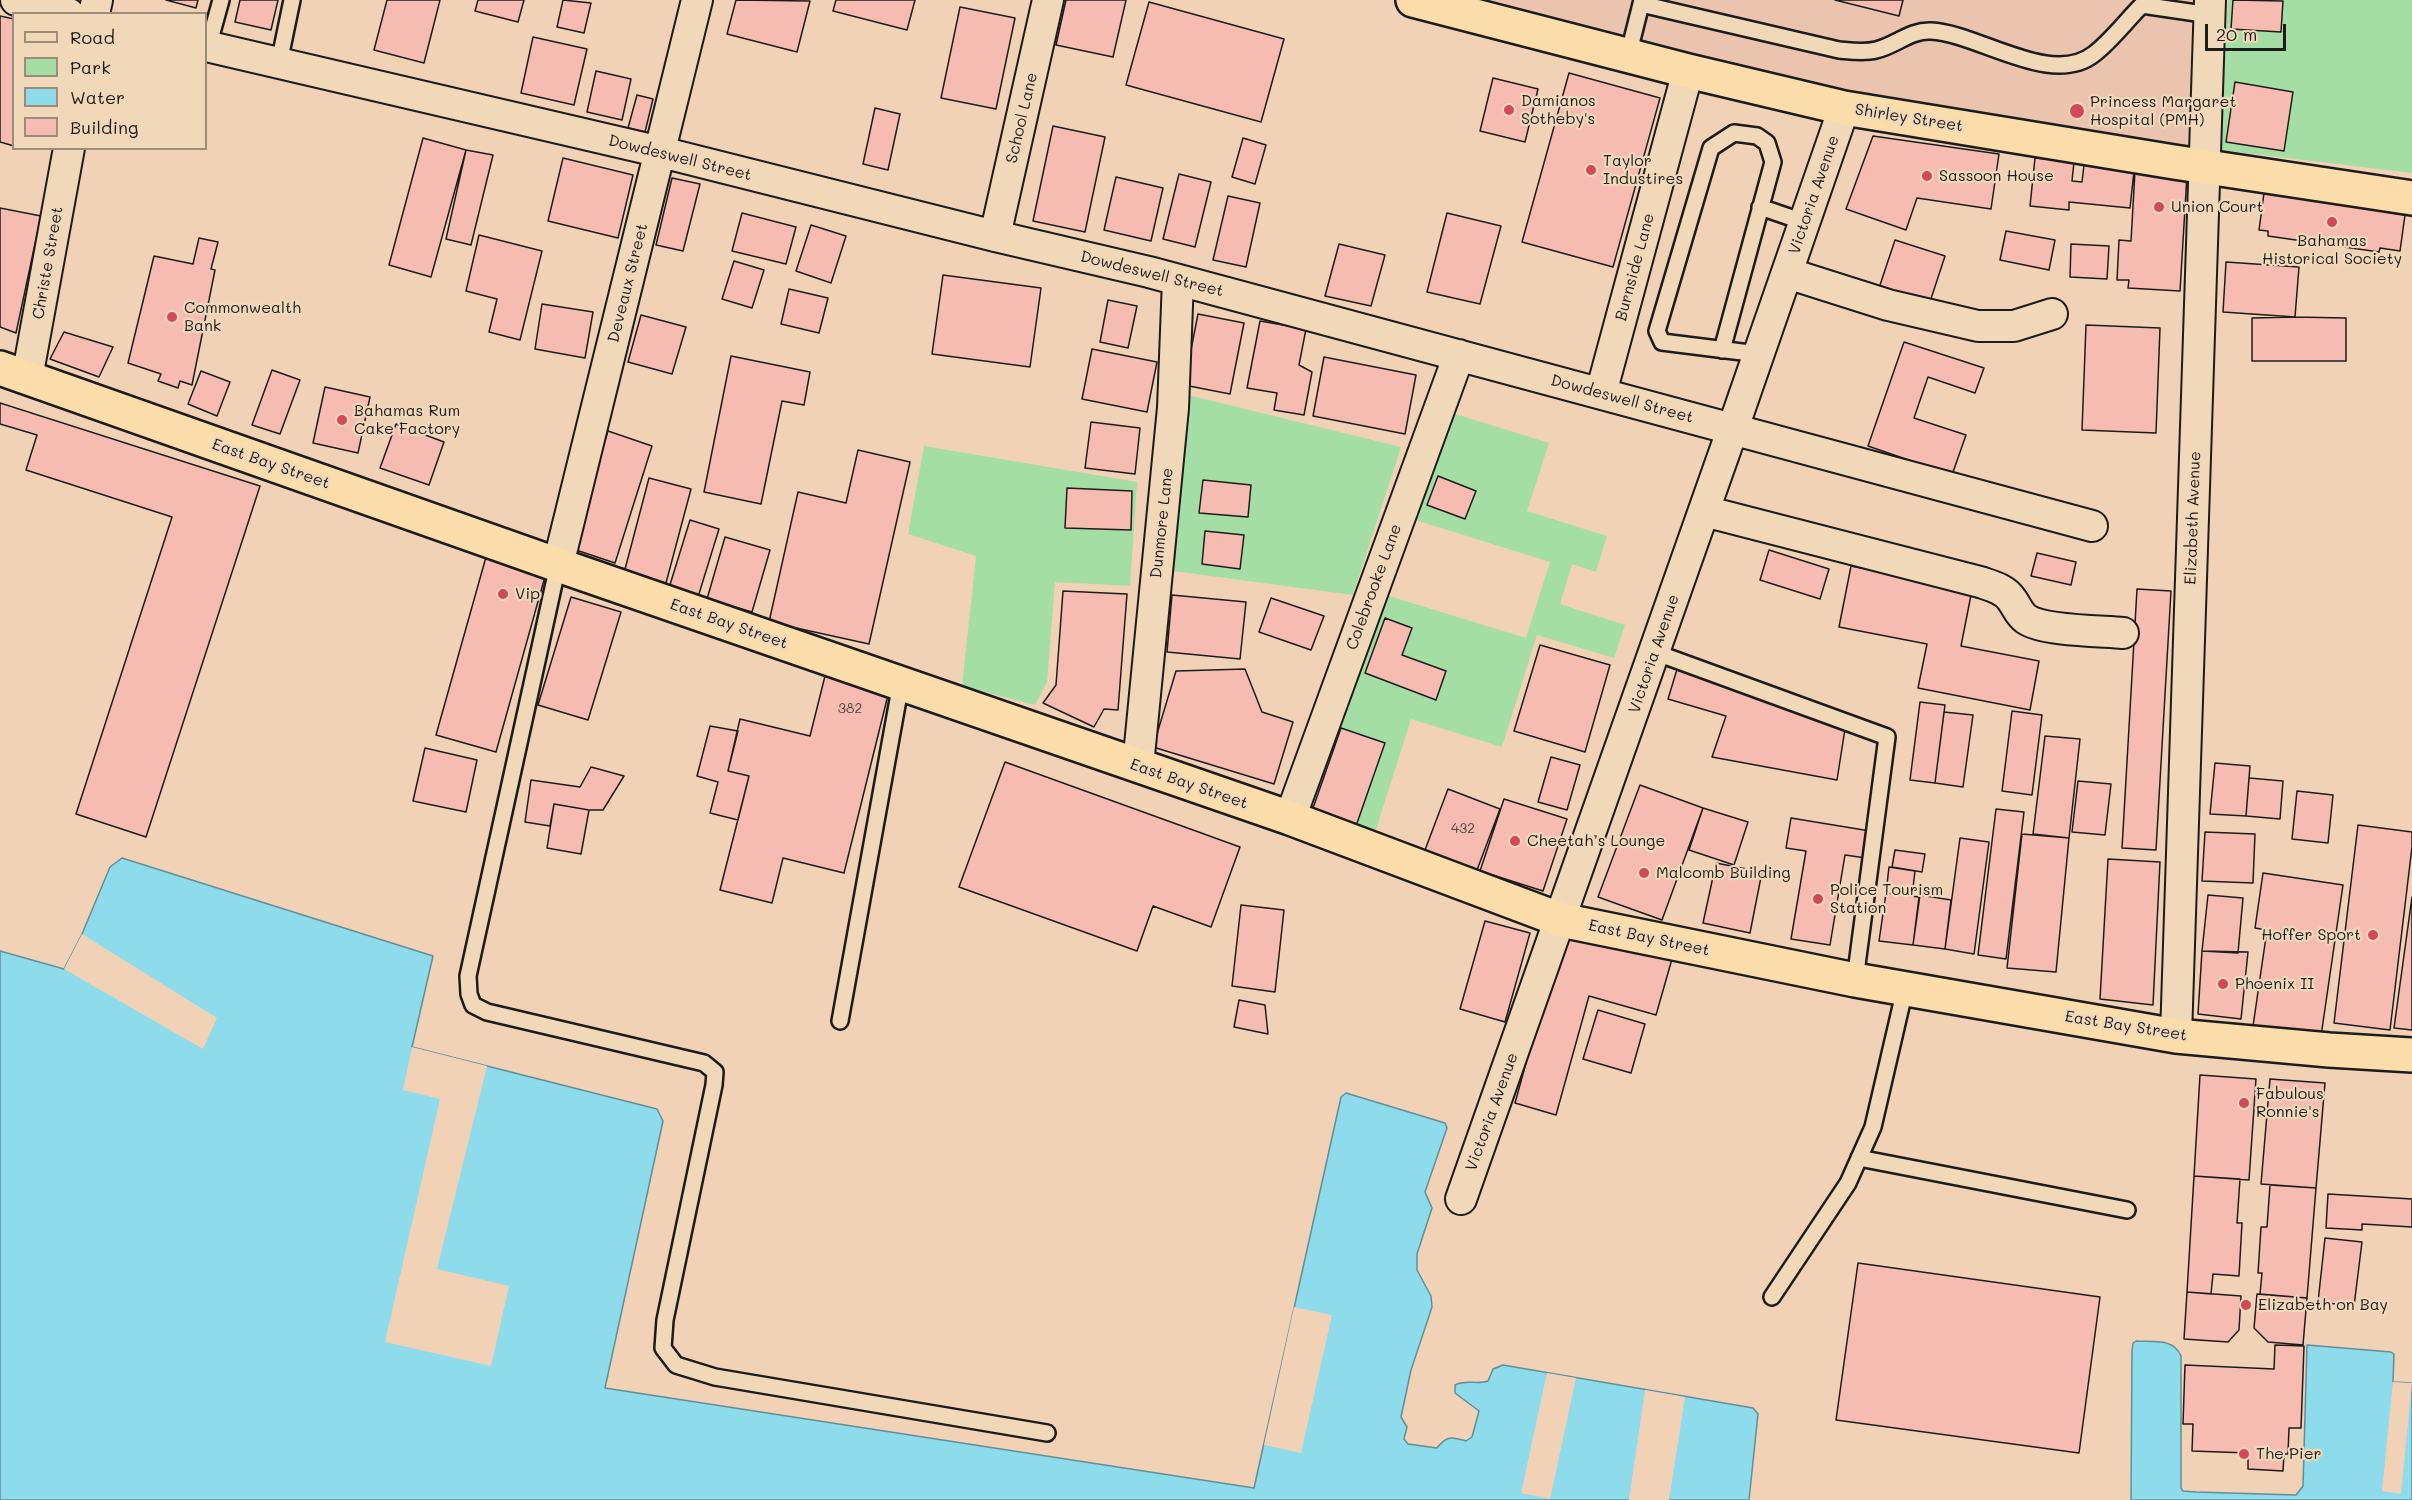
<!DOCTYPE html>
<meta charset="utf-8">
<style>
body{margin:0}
#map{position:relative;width:2412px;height:1500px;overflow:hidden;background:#f2d2b7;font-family:Mali,sans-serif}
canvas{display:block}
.legend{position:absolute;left:12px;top:12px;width:195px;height:138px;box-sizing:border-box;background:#f1d8b9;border:2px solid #9c8d7a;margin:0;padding:8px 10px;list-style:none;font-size:18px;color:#1c1c1c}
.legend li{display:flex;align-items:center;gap:12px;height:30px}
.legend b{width:30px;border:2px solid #9c8d7a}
.scale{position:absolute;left:2205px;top:24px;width:81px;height:27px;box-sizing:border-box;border:3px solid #1c1c1c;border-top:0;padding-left:8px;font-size:18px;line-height:21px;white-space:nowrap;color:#1c1c1c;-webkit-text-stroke:4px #f1d8b9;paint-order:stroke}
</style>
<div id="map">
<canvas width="2412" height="1500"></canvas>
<ul class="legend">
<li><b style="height:8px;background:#f1d8b9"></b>Road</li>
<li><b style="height:16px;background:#a4dea4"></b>Park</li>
<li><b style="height:16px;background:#8ddbeb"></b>Water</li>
<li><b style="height:16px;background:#f6bbb1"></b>Building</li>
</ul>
<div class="scale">20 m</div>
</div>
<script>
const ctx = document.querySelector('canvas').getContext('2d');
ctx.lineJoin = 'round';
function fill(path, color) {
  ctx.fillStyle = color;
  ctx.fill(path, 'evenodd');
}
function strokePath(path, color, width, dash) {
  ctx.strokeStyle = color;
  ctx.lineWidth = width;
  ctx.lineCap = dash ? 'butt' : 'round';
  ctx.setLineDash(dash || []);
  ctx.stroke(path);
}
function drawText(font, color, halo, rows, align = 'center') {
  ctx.font = font + ' Mali,sans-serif';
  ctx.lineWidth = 4.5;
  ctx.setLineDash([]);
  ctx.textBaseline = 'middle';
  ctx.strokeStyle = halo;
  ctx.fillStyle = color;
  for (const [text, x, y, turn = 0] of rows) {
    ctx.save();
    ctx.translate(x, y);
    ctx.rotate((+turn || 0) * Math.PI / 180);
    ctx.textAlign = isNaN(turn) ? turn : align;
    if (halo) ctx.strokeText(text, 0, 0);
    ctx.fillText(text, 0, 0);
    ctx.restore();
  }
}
const built = new Path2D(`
 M1484 0H2197L2191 151 1732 71Z`);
const green = new Path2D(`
 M2228 0H2412V173L2220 150Z
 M1188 395 1401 447 1353 595 1173 571 1179 471Z
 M1446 411 1549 443 1527 511 1607 536 1596 572 1572 564 1560 604 1625 625 1614 658 1537 635 1502 747 1411 719 1373 839 1306 813 1376 592 1526 638 1550 562 1412 519Z
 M924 446 1137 482 1130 586 1055 582 1047 682 1035 705 962 686 976 556 908 534Z`);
const water = new Path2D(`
 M122 858 433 956 412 1047 657 1109 663 1121 605 1388 1254 1488 1341 1097 1346 1093 1445 1123 1447 1128 1425 1192 1432 1208 1417 1254V1270L1431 1296 1432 1307 1411 1370 1401 1417 1407 1427 1404 1439 1408 1444 1437 1448C1447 1435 1452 1437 1466 1441L1472 1437 1479 1411 1455 1393V1385C1466 1379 1477 1385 1488 1381L1493 1369 1503 1365 1753 1408 1758 1414 1749 1500H0V951L64 969 82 934 110 867Z
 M2136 1341C2153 1342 2174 1338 2181 1356V1488L2183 1491 2196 1492 2296 1495 2303 1486 2307 1345 2391 1352 2394 1354 2393 1382 2412 1383V1500H2131L2132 1351 2133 1343Z`);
const pier = new Path2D(`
 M82 934 217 1018 203 1049 64 969Z
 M412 1047 487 1066 437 1269 509 1286 491 1366 385 1342 440 1099 403 1090Z
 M1294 1307 1332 1315 1301 1453 1264 1445Z
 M1547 1373 1576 1378 1550 1499 1521 1493Z
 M2393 1382 2412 1383 2401 1494 2382 1491Z
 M1645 1390 1685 1397 1669 1500H1629Z`);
const building = new Path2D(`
 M166 0H198L196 8Z
 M240 0H278L271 30 235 22Z
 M387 0H440L424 63 374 50Z
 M478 0H524L518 22 475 11Z
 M563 0 591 3 584 33 557 27Z
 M736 0 810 1 797 52 727 34Z
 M836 0H915L907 30 833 11Z
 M1066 0H1126L1113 57 1056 45Z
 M1835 0H1903L1899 16Z
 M2233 0 2283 1 2281 32 2231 29Z
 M1149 2 1284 39 1261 122 1126 85Z
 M960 7 1015 18 996 109 941 98Z
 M0 16 14 19V146L0 142Z
 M533 37 587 49 574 105 521 93Z
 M596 71 631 79 622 120 587 112Z
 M1569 73 1660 98 1613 267 1522 242Z
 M1493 78 1538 89 1525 142 1480 131Z
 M2235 82 2293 92 2284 151 2226 142Z
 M637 95 653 99 645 132 628 128Z
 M875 108 900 114 888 170 863 164Z
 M1053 126 1105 137 1085 232 1033 221Z
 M1873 136 1999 154 1991 209 1917 198 1906 230 1846 209Z
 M423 138 466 150 431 277 389 265Z
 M1243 138 1266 145 1255 184 1232 177Z
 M466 150 493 155 471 245 446 239Z
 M2085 157 2135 162 2130 208 2069 202V210L2030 206 2035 158 2074 162 2072 181 2082 182Z
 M563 158 633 175 618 238 548 221Z
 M2135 171 2187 175 2180 291 2128 288 2129 280H2117L2119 240 2131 241Z
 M1179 174 1211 182 1195 247 1163 239Z
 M1116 177 1163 188 1151 241 1104 230Z
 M672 178 700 184 683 251 656 245Z
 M2274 191 2386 207V212L2405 215 2400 251 2380 248 2379 252 2268 236V231L2259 230 2264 193 2273 195Z
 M1228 196 1260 203 1246 267 1213 260Z
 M0 208 41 216 16 333 0 327Z
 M742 213 796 227 786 264 732 251Z
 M1447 213 1501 226 1480 304 1427 292Z
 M811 225 846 236 831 283 796 271Z
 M2006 231 2055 240 2049 270 2000 260Z
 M479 235 542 251 520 340 489 332 497 299 466 291Z
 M199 238 218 242 211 269 215 270 192 385 180 381 178 388 158 381 161 374 128 363 154 256 193 264Z
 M1895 240 1945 256 1928 308 1878 291Z
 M1339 244 1385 255 1371 306 1325 296Z
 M2071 244 2109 246 2107 279 2070 277Z
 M734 261 764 270 752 308 722 299Z
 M2226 262 2299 267 2295 317 2223 312Z
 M943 275 1041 288 1030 367 932 354Z
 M789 289 828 298 819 333 781 324Z
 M1108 300 1137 306 1128 348 1100 342Z
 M542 304 593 312 585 358 535 349Z
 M1198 314 1244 323 1230 394 1184 385Z
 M641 315 686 327 672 374 628 362Z
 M2295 317 2346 318V361H2252V318Z
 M1260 321 1306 329 1299 365 1312 372 1304 415 1274 410 1277 393 1247 388Z
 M2086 325 2160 328 2156 433 2082 430Z
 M64 332 113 347 99 377 50 359Z
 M1904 342 1984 368 1975 393 1928 377 1914 418 1966 435 1952 475 1868 446Z
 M1092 349 1157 362 1147 412 1082 399Z
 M731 356 810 372 804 405 782 401 761 504 704 492Z
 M1324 357 1416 375 1405 434 1313 416Z
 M272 370 300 380 280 434 252 425Z
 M201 371 230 382 217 416 188 404Z
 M325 387 370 397 358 453 313 443Z
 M0 403 260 486 146 837 76 814 172 517 26 470 37 435 0 424Z
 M1091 422 1140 428 1135 474 1085 468Z
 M396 424 444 442 429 485 380 468Z
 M608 431 652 446 615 563 570 548Z
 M858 450 910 462 869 644 769 622 798 492 846 503Z
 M1438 476 1476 491 1465 519 1427 505Z
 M649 478 691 489 666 583 624 573Z
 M1203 480 1251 485 1248 517 1199 513Z
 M1067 488 1132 491 1131 530 1065 528Z
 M690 520 719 529 698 597 669 588Z
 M1205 531 1244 535 1240 569 1202 564Z
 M725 537 770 550 752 612 707 599Z
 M1769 550 1829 569 1820 599 1760 580Z
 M2037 553 2076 562 2071 585 2031 576Z
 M486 557 546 573 496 752 436 735Z
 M1851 566 1972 590 1961 646 2039 661 2030 710 1918 688 1927 644 1839 627Z
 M2137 589 2171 591 2156 850 2122 848Z
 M1063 591 1127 594 1118 710 1104 709 1094 727 1043 703 1056 685Z
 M1172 595 1246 602 1240 659 1167 652Z
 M571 597 621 612 588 720 538 705Z
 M1271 598 1324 616 1311 650 1259 632Z
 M1385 618 1412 628 1402 655 1446 671 1436 700 1365 673Z
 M1540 645 1610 665 1585 752 1514 731Z
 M1678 666 1845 729 1837 780 1712 757 1726 716 1668 699Z
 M1245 669 1262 712 1293 722 1274 784 1153 747 1176 671Z
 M825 676 889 691 844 873 783 858 772 903 720 890 749 776 728 771 740 719 810 736Z
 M1920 702 1945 705 1935 783 1910 780Z
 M2012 711 2042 715 2032 795 2002 791Z
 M1944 712 1973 715 1963 787 1935 783Z
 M710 726 738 731 728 771 749 776 738 820 710 813 718 782 697 776Z
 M1341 728 1385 743 1356 826 1312 811Z
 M2045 736 2080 739 2069 838 2033 834Z
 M425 748 477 760 466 812 413 801Z
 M1551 757 1580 765 1567 810 1538 802Z
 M1005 762 1240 847 1211 927 1153 906 1137 951 959 887Z
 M2215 763 2250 766 2246 816 2210 814Z
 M591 767 624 776 603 810H589L554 804 550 826 525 822 531 780 580 787Z
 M2249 778 2283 781 2280 819 2246 816Z
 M2078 781 2111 784 2105 835 2072 832Z
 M1640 785 1703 808 1662 920 1598 897Z
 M1448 789 1500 809 1477 870 1425 850Z
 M2297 791 2333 795 2328 843 2292 839Z
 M1504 799 1567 819 1543 891 1480 871Z
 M554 804 589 810 581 854 547 848Z
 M1703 808 1748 822 1734 865 1689 850Z
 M1996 809 2024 812 2006 959 1978 955Z
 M1791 818 1870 831 1866 858 1845 855 1830 945 1791 939 1806 851 1786 848Z
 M2358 825 2412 832V847L2390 1030 2334 1023Z
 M2205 832 2255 834 2253 883 2202 881Z
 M2022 834 2069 838 2056 972 2007 968Z
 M1960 838 1989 842 1974 954 1945 949Z
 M1895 850 1925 854 1922 872 1892 867Z
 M2108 859 2160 862 2153 1005 2100 999Z
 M1716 863 1762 872 1750 933 1703 923Z
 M1889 867 1915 871 1912 896 1886 893Z
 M2263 873 2343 885 2320 1043 2252 1033 2267 930 2255 928Z
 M1886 893 1919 897 1913 945 1879 941Z
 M1920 895 1951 900 1945 949 1913 945Z
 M2208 895 2243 898 2238 953 2202 951Z
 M2412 897V1030L2394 1028Z
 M1241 905 1284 910 1275 992 1232 986Z
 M1485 921 1530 933 1505 1022 1460 1009Z
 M1563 929 1672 959 1656 1015 1589 996 1556 1115 1515 1103Z
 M2202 951 2248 952 2241 1019 2198 1014Z
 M1239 1000 1265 1005 1268 1034 1234 1027Z
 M1598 1010 1645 1024 1631 1073 1583 1059Z
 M2200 1075 2256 1079 2249 1180 2194 1176Z
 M2270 1079 2325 1083 2316 1188 2261 1184Z
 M2194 1176 2240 1179 2237 1223H2242L2239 1276 2213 1274 2211 1294 2187 1292Z
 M2270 1185 2316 1188 2307 1298 2260 1294 2262 1273H2258L2261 1227H2267Z
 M2328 1194 2412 1199V1227L2362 1224V1230L2326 1228Z
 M2325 1238 2362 1242 2354 1306 2318 1302Z
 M1858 1263 2100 1297 2079 1453 1836 1420Z
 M2187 1292 2241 1296 2239 1330 2228 1342 2184 1339Z
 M2257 1294 2307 1298 2303 1345 2268 1342 2254 1328Z
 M2275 1345 2304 1346 2301 1428H2289L2288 1454H2284L2283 1471 2248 1469V1453L2192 1451 2193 1424H2183L2185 1365 2274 1369Z`);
const lane = new Path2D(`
 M1641 4 1839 50C1851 51 1864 53 1876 50 1895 46 1910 30 1931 31 1978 33 2051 88 2094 54 2111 41 2126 21 2142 5L2210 15
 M208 47 221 0
 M1628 56 1642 0
 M279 63 292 0
 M1760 207 1804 222
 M1722 350 1773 162 1767 143 1757 136 1734 133 1711 148 1657 331 1662 342 1758 354
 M558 565 468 976 469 994 473 1005 487 1012 704 1063 715 1072 714 1085 665 1320 663 1348 676 1365 715 1377 1047 1433
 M1654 652 1887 737 1855 980
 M840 1021 901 683
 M1859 1158 2127 1210
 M1772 1297 1848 1183 1873 1127 1905 989`);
const street = new Path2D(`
 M16 0 69 14
 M94 14 97 0
 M206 46 661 152 995 236 1149 272 2092 526
 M995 236 1048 0
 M1787 273 1888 305 1978 326H2014L2052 314
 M27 378 69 148
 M1601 393 1688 71
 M1704 511 1980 582C1992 586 2005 589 2012 600 2017 607 2019 614 2026 619 2043 631 2101 631 2123 633
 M558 565 697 0
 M1138 766 1173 408 1178 280
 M1290 818 1459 355
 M2176 1036 2210 0
 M1461 1199 1733 428 1844 108`);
const highway = new Path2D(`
 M1413 0 1688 71 1844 108 2174 162 2412 198
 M0 368 558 565 1290 818 1561 920 1855 980 2176 1036 2329 1050 2412 1055`);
const markers = [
 [1509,110,6,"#d1495b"],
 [2077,111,8,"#d1495b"],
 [1591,170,6,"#d1495b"],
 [1927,176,6,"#d1495b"],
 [2159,207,6,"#d1495b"],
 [2332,222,6,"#d1495b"],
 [172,317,6,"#d1495b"],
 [342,420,6,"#d1495b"],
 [503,594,6,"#d1495b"],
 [1515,841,6,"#d1495b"],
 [1644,873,6,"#d1495b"],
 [1818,899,6,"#d1495b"],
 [2373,935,6,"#d1495b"],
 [2223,984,6,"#d1495b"],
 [2244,1103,6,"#d1495b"],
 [2246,1305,6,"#d1495b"],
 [2244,1454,6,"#d1495b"]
];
const numberNames = [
 ["382",850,709],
 ["432",1463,829]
];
const poiNames = [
 ["Damianos",1521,101],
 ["Sotheby's",1521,119],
 ["Princess Margaret",2090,102],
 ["Hospital (PMH)",2090,120],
 ["Taylor",1603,161],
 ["Industires",1603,179],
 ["Sassoon House",1939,176],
 ["Union Court",2171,207],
 ["Bahamas",2332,241,"center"],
 ["Historical Society",2332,259,"center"],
 ["Commonwealth",184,308],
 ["Bank",184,326],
 ["Bahamas Rum",354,411],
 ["Cake Factory",354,429],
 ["Vip",515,594],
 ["Cheetah’s Lounge",1527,841],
 ["Malcomb Building",1656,873],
 ["Police Tourism",1830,890],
 ["Station",1830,908],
 ["Hoffer Sport",2361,935,"right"],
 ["Phoenix II",2235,984],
 ["Fabulous",2256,1094],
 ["Ronnie's",2256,1112],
 ["Elizabeth on Bay",2258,1305],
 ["The Pier",2256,1454]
];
const streetNames = [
 ["School Lane",1022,118,-77],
 ["Shirley Street",1909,118,9],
 ["Dowdeswell Street",680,158,14],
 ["Victoria Avenue",1814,195,-71],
 ["Christe Street",48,263,-80],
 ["Burnside Lane",1635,267,-75],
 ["Dowdeswell Street",1152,274,14],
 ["Deveaux Street",628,283,-76],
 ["Dowdeswell Street",1622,399,15],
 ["East Bay Street",271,464,19],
 ["Elizabeth Avenue",2193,518,-88],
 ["Dunmore Lane",1162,523,-84],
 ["Colebrooke Lane",1374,587,-70],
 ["East Bay Street",729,624,19],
 ["Victoria Avenue",1654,654,-71],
 ["East Bay Street",1189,784,19],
 ["East Bay Street",1649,938,12],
 ["East Bay Street",2126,1026,9],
 ["Victoria Avenue",1492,1112,-70]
];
fill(built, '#eac4af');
fill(green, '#a4dea4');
fill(water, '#8ddbeb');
strokePath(water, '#608f98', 1.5);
fill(pier, '#f2d2b7');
fill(building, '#f6bbb1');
strokePath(building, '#1c1c1c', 1.5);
strokePath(lane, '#1c1c1c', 20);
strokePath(street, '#1c1c1c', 34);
strokePath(highway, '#1c1c1c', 38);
strokePath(lane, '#f1d8b9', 15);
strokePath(street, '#f1d8b9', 30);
strokePath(highway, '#faddab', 33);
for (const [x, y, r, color] of markers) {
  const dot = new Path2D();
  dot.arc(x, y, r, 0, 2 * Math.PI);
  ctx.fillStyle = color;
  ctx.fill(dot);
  strokePath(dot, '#f1d8b9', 2);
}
drawText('14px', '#524441', null, numberNames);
drawText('16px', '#1c1c1c', '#f1d8b9', poiNames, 'left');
drawText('16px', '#1c1c1c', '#f1d8b9', streetNames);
</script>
